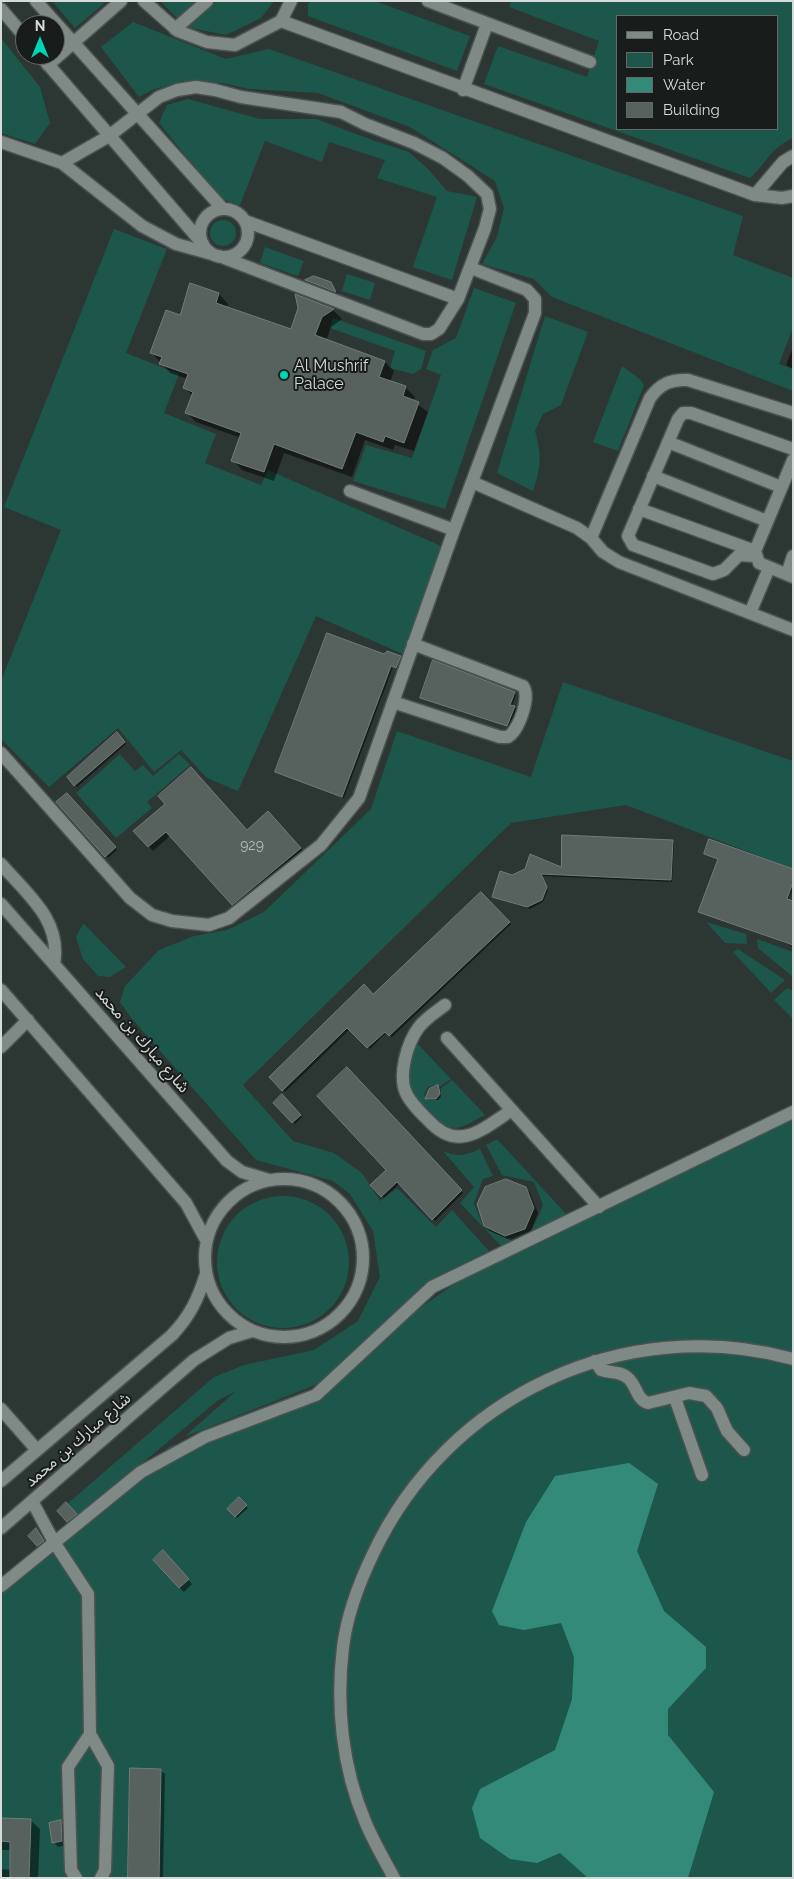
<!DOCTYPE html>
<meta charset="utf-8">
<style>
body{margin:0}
#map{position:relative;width:794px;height:1879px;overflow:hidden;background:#2c3633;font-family:Raleway,sans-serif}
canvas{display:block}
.frame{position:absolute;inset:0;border:2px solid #d6dbda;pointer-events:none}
.legend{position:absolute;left:616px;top:15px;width:162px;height:115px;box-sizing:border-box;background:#181c1b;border:1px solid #646867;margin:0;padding:6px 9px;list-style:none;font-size:15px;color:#d6dbda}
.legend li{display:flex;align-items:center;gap:10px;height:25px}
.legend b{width:25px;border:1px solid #646867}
.north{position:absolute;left:15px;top:15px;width:50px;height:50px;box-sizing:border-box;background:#181c1b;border:1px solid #646867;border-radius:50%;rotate:0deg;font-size:14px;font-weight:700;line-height:20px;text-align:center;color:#d6dbda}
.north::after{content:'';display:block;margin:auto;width:18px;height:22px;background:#00d5b7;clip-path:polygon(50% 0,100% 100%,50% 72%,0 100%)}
</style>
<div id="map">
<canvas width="794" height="1879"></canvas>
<div class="frame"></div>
<ul class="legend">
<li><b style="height:6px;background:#7f8986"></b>Road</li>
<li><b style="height:14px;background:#1d574c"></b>Park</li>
<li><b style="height:14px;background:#338a79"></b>Water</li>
<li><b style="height:14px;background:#57615e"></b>Building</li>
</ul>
<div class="north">N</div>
</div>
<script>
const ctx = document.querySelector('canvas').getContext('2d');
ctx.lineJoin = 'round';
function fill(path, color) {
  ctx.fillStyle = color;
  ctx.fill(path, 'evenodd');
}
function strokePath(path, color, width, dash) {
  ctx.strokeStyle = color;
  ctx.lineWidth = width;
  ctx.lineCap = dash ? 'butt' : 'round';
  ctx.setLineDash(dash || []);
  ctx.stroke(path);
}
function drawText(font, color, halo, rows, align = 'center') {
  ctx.font = font + ' Raleway,"Noto Sans Arabic",sans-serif';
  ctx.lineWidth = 4;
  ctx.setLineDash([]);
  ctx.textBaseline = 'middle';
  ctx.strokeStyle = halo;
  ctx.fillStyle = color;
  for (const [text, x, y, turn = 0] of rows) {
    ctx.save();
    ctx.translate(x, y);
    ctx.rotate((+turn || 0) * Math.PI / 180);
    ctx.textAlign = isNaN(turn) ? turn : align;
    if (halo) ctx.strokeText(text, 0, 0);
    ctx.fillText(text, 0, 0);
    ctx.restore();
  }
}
const green = new Path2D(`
 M52 1H107L75 28Z
 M160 1H274L261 18 226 35 186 27Z
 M311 1H375L470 36 457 71 308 16V4Z
 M511 1H793V138C769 149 767 163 750 178L484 84 498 46 587 77 599 41 509 7ZM618 16H778V129H618Z
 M133 22 226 59 269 49 743 216 733 255 793 278V328L779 364 793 369V391L552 297 534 279 482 264 497 237 504 208 495 181 410 127 318 93 249 89 223 83 182 81 152 90 139 97 101 47Z
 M1 38 40 87 50 123 35 144 1 133Z
 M188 99 260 119H316L375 141 409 152 428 169 447 191 477 197 452 280 413 267 437 197 377 178 385 160 329 142 322 162 265 141 240 205 220 198 159 123 167 105Z
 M210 233a13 13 0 1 1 26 0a13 13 0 1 1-26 0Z
 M114 229 167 249 126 353 179 374 164 413 216 434 205 463 261 485 268 470 441 546 403 654 316 616 238 791 207 778 181 750 154 772 118 728 49 787 1 739V681L61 530 4 507Z
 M265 247 304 261 298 276 260 263Z
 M347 274 375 283 370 300 342 291Z
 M474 288 516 303 445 509 353 481 366 445 412 458 441 375 426 369 433 350 456 338Z
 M545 316 588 332 561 405 543 414 535 431C542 456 541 467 533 491L497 473Z
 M333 318 426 351 421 369 413 374 390 368 395 351 330 328Z
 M622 366 640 379 644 385 618 451 593 442Z
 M563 682 793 761V869L626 805 511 823 243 1085 293 1141 334 1153 362 1173 380 1201 397 1188 436 1227 452 1210 489 1251 435 1278 323 1382 184 1437 236 1391 217 1401 75 1519 66 1505 214 1377 244 1365 314 1350 358 1321 380 1277 373 1231 350 1194 333 1181 256 1160 132 1019 120 1002 125 986 159 950 194 936 227 930 264 912 371 809 397 731 531 777Z
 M120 754 135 771 143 765 153 776 179 754 190 765 147 802 152 808 116 838 76 793Z
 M706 922 746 934 747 944 725 943Z
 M83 924H84L126 967 110 977 98 976 83 959 76 937Z
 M757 939 793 952V977L758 948Z
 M738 949 785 980 771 993 733 952Z
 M787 988 793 991V1019L774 1000Z
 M415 1041 451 1079 439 1087 434 1085 427 1088 424 1095 428 1100H437L441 1095V1088L452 1080 485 1115C477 1119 465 1127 456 1128 437 1129 406 1094 407 1075 408 1064 413 1052 415 1041Z
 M793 1118V1878H1V1588L169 1447 329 1382 385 1332 460 1280Z
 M497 1139 567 1215 501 1246 460 1203 474 1187 443 1151C458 1158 466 1155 480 1149L493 1176 483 1179 474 1203 484 1228 507 1239 532 1230 543 1205 534 1182 502 1175 486 1145Z
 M217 1262a66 66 0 1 1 132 0a66 66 0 1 1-132 0Z`);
const water = new Path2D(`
 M629 1463 658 1484 637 1551 664 1611 706 1647V1668L668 1709V1735L714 1792 688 1878H588L560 1853 537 1863 510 1859 480 1838 472 1808 480 1789 555 1750 572 1699 574 1657 561 1623 524 1630 499 1625 492 1611 526 1522 555 1476Z`);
const shadow = new Path2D(`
 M307 281 330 283 344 300 315 289Z
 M191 284 219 294 228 304 227 308 291 331 333 310 342 319 331 327 326 341 385 362 394 371 390 382 405 387 415 397 413 401 428 412 414 451 395 445 393 450 365 440 352 477 284 453 274 481 242 470 233 460 241 438 196 422 187 413 193 396 185 388 188 379 170 373 152 353 180 316Z
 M793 347V369L786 365Z
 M400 657 402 659 398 669 393 667 344 798 276 772Z
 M514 693 516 695 512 706 517 709 509 727 423 699Z
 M117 734 126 744 77 787 68 777Z
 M67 795 117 850 108 858 58 802Z
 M167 804 247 831 273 817 305 853 237 909 171 835 153 851 135 831Z
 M672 841 674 843 672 882 541 876 548 890 543 902 530 909 493 897 512 876 562 869Z
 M705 853 793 870V888L788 901 793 902V946L700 912 719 859Z
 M481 894 511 924 392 1037 387 1032 370 1049 350 1029 285 1092 271 1077 373 996Z
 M347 1069 463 1193 435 1221 400 1183 384 1198 372 1185 388 1171Z
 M438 1086 441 1097 438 1100H428L427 1098Z
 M282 1096 302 1117 295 1124 275 1103Z
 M525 1188 530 1193 538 1213 530 1233 511 1240 490 1231 485 1226Z
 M239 1499 248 1508 237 1518 228 1509Z
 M66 1504 78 1516 70 1523 58 1511Z
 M167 1557 192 1584 184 1592 179 1587Z
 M160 1770 165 1774 163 1878H130Z
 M1 1819 30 1820 40 1829 38 1878H1V1869L11 1870V1850H1Z
 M60 1822 65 1826 66 1845 58 1847 54 1842Z`);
const building = new Path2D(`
 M314 276 331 282 336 292 305 280Z
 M190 283 219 293 216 303 291 329 298 308 295 294 334 309 322 317 315 335 385 361 379 377 406 386 403 396 419 402 404 443 385 436 383 442 356 432 342 469 274 444 264 472 231 461 241 433 185 413 193 392 183 388 188 374 159 364 162 357 150 353 166 310 180 315Z
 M327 633 384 654 387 651 401 656 396 668 391 666 342 797 275 772Z
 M433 660 515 692 510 705 515 706 507 726 420 698Z
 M117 732 125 742 74 786 67 777Z
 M191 767 247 830 268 811 301 848 232 905 166 832 148 847 133 831 165 804 158 796Z
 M67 793 116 847 105 857 56 802Z
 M562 835 673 840 671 880 541 874 547 887 542 900 527 907 492 897 500 871 512 875 525 869 530 854 561 867Z
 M709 839 793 869V882L787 899 793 901V945L698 912 718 859 704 854Z
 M481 892 510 922 389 1036 385 1032 367 1048 347 1028 282 1091 269 1077 364 984 373 994Z
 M347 1067 462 1190 432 1220 397 1182 381 1197 370 1185 386 1170 317 1096Z
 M438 1085 440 1094 436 1099H425L429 1089Z
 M282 1094 301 1115 292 1123 273 1103Z
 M506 1179 526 1187 534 1208 525 1229 505 1236 484 1226 477 1204 485 1187Z
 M239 1497 247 1505 235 1517 227 1509Z
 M66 1502 77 1514 67 1522 57 1511Z
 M36 1528 44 1541 37 1546 28 1536Z
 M163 1550 189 1579 179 1588 153 1560Z
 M130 1768 161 1769 159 1878H128Z
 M1 1818 31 1819 29 1878H10V1842L1 1841Z
 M61 1820 62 1841 52 1843 49 1823Z`);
const minor = new Path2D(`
 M36 1 223 209
 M144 1 178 31 207 42 235 45 281 21 291 1
 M428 1 590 62
 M1 9 25 37
 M281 21 755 195 782 198 793 196
 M175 29 207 1
 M40 55 203 244
 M48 65 121 1
 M463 90 487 24
 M1 142 62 163 142 226 176 244 212 254
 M62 163 109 136 159 97 177 90 196 87 215 90 241 97 341 112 365 124 414 143 443 158 468 176 487 194 490 209 485 228 458 299 439 329 431 334H423L219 256
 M755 195 783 162 793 156
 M200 233a24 24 0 1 1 48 0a24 24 0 1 1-48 0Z
 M245 221 458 299
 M793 413 688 380C671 379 660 384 650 398L591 538 603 552 619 562 793 630
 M668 442 781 487
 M793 460 755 551 759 563 793 577
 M653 476 767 521
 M472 482 577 528 591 538
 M350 491 454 530
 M639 509 755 551
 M755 556 739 555 724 570 713 574 633 545 628 536 678 419 683 413H691L793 449
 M787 574 793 556
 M750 613 769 568
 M393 702 500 737H508C519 730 531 697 523 686L413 644
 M1 753 130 898 152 915 172 921 209 925 229 918 321 845 359 798 454 530 535 313V299L527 290 471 268
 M1 864C27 894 62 920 54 964
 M1 904 227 1161 242 1172 269 1180
 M1 990 186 1203 206 1240
 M445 1005C436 1012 426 1018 419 1027 407 1043 398 1075 406 1093 411 1104 420 1112 428 1120 438 1131 450 1139 465 1136 481 1133 498 1119 512 1110
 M447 1038 599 1207
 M1 1047 28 1020
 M205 1258a79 79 0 1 1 158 0a79 79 0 1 1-158 0Z
 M595 1361 601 1370C610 1373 621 1371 628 1378 637 1386 636 1399 648 1403L689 1393 706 1396 717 1408 727 1431 744 1450
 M675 1398 702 1475
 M1 1409 37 1450
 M1 1481 172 1335C190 1316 198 1299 206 1274
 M32 1501 54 1542 88 1594 90 1734 108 1766 105 1870 101 1878
 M1 1528 194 1360 229 1338 252 1331
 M1 1586 141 1472 205 1437 316 1395 432 1287 793 1112
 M76 1878 71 1870 68 1767 90 1734
 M394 1878C384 1859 373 1841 365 1821 342 1767 336 1705 343 1647 347 1615 359 1583 373 1554 447 1396 624 1313 793 1359`);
const markers = [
 [284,375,5,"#00d5b7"]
];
const numberNames = [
 ["929",252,846]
];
const poiNames = [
 ["Al Mushrif",294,366],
 ["Palace",294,384]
];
const streetNames = [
 ["شارع مبارك بن محمد",142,1040,49],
 ["شارع مبارك بن محمد",78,1440,-41]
];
fill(green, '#1d574c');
fill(water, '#338a79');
fill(shadow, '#0007');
fill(building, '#57615e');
strokePath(building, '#727c7a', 1);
strokePath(minor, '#4b5250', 15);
strokePath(minor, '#7f8986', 12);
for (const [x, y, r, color] of markers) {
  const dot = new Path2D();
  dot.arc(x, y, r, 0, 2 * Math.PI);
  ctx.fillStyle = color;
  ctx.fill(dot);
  strokePath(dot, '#181c1b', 2);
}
drawText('14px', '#b6bcbb', null, numberNames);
drawText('16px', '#d6dbda', '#181c1b', poiNames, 'left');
drawText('16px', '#d6dbda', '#181c1b', streetNames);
</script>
